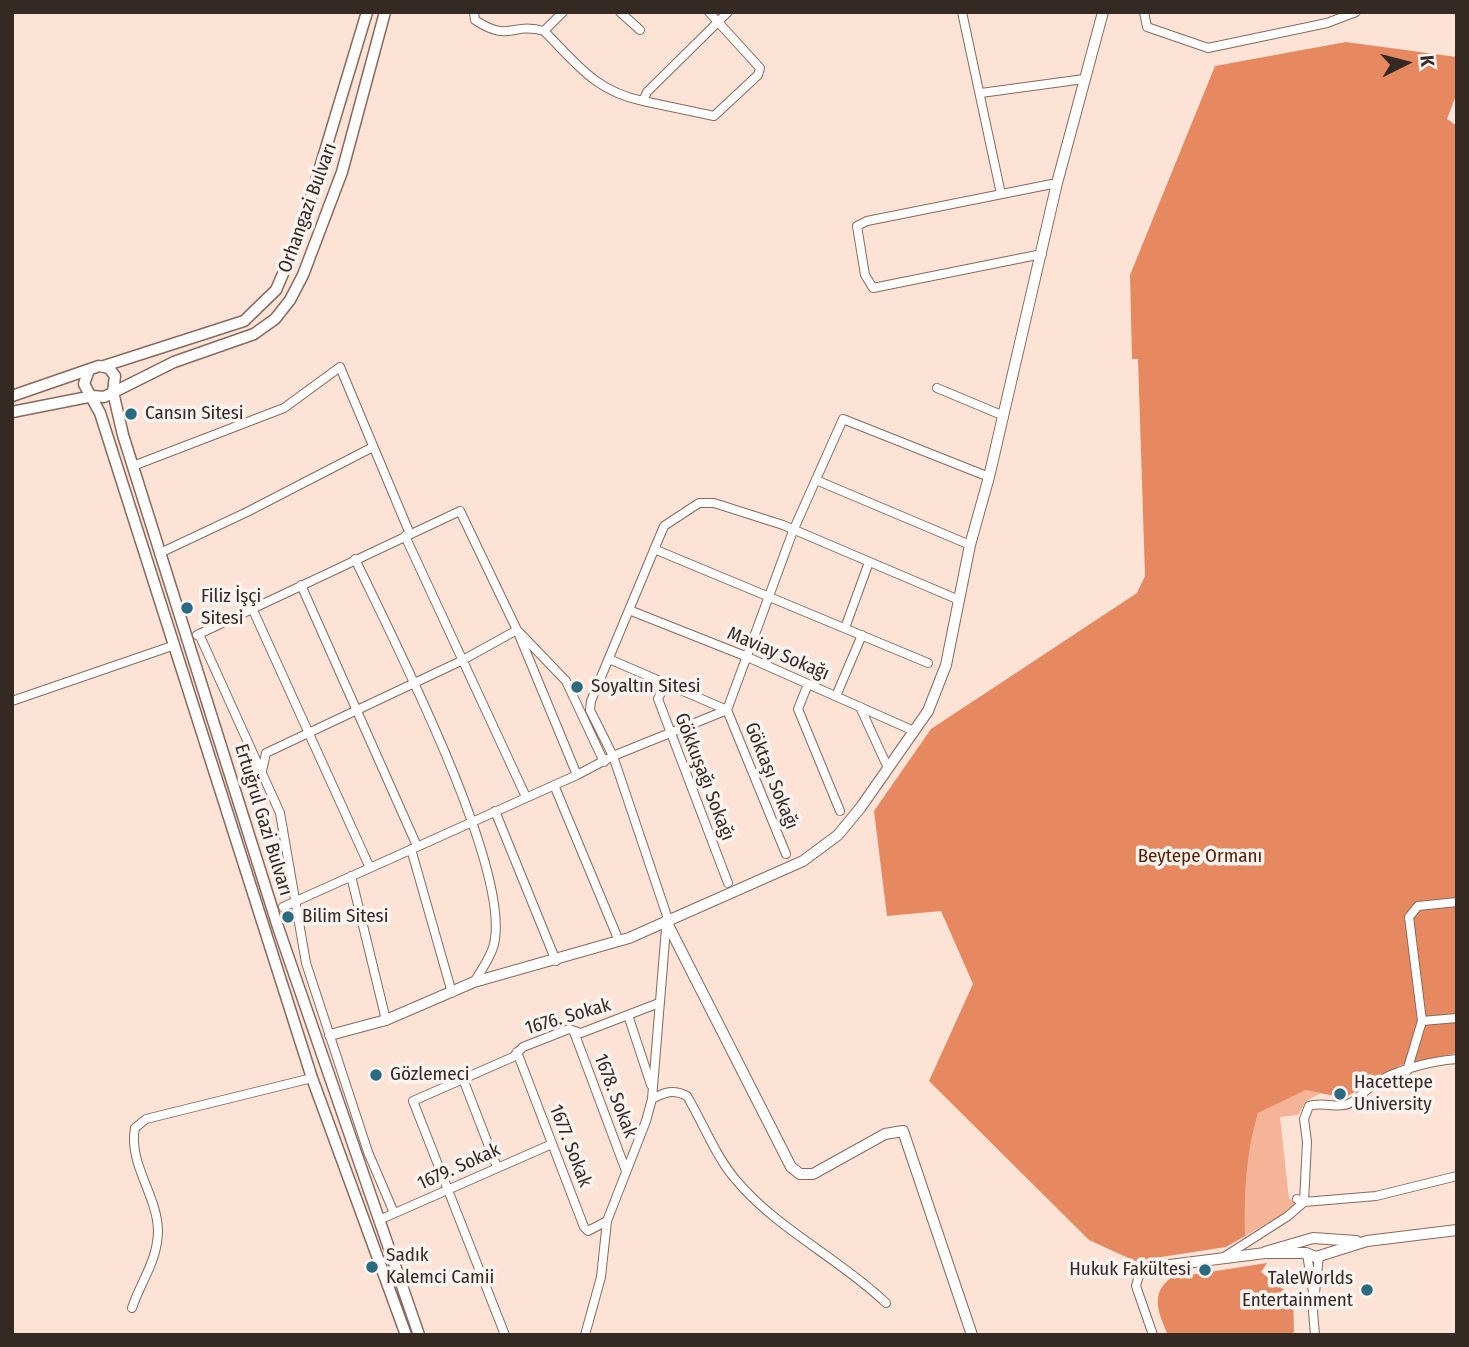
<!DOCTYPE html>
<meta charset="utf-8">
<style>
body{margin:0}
#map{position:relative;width:1469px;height:1347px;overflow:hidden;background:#fde2d6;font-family:"Fira Sans Condensed",sans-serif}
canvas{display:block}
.frame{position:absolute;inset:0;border:14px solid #352924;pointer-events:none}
.north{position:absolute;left:1371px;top:28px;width:70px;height:70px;-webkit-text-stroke:5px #faf4f1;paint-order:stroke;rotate:84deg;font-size:19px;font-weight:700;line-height:28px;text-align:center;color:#352924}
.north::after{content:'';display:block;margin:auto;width:24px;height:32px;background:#352924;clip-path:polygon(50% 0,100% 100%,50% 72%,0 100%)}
</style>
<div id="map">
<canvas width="1469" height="1347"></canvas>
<div class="frame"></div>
<div class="north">K</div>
</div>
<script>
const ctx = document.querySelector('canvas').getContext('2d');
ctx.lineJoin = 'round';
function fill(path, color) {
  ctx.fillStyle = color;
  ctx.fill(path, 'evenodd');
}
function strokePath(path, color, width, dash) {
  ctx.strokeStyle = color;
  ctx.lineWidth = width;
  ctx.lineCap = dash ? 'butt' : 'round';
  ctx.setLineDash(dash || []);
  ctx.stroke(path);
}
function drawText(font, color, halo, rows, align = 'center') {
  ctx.font = font + ' "Fira Sans Condensed",sans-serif';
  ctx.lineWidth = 7;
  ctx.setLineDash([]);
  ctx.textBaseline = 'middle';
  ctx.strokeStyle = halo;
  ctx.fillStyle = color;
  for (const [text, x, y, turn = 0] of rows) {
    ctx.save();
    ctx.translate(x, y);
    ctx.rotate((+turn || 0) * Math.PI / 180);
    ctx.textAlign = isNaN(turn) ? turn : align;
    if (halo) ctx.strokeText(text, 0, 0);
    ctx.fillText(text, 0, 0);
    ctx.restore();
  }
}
const green = new Path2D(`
 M1306 1090 1321 1093 1306 1101 1298 1115 1280 1117 1289 1199 1296 1201 1294 1208 1245 1236C1244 1194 1246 1154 1258 1113Z`);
const forest = new Path2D(`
 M1346 42 1457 57V93L1447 119 1457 126V1053L1401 1065 1344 1098 1306 1090 1258 1113C1246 1154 1244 1194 1245 1236L1226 1247 1135 1261 1089 1240 929 1081 973 984 941 911 887 916 874 811 931 729 1137 593 1145 576 1138 359H1132L1130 275 1215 66Z
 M1267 1263 1261 1272 1293 1297 1294 1332 1287 1335H1168C1159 1314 1149 1294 1171 1278Z`);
const minor = new Path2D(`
 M474 12 475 20C510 43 511 22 544 31L563 12
 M620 12 640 30
 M962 12 1001 194
 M1144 12 1147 27 1208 48 1327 23 1356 12
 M544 31C577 64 595 91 643 101L647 92 728 12
 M981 93 1084 79
 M643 101 714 116 758 75 760 68 709 12
 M1042 254 873 288 865 275 857 226 867 221 1057 183
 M937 388 1004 416
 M133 466 284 408 340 367 410 534
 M816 480 970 545
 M405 536 526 797
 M654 549 928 663
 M160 553 247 512 373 447
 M355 559C391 635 512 869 494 944 491 957 481 971 474 982
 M301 585 417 846
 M252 608 370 868
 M629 610 745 656 914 731
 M845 628 869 562
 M519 632 566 681 604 762
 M199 634 280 813 306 963 368 1152 394 1213
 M197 635 460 511 517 630 577 775
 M609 659 727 710 786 854
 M666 682 658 699 728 883
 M808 684 798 709 840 811
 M836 696 862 635
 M12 701 175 645
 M860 707 888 768
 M262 771 266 753 461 661 517 630
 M554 785 619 941
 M495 811 556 961
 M411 849 452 993
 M351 876 386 1020
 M283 907 577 775 613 756 727 710 793 531 843 419 989 477
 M628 1015 651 1085
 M1422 1021 1457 1018
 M574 1032 626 1171
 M517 1052 584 1227 588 1231 607 1221
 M1407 1071 1422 1021 1409 917 1418 906 1457 902
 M463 1079 497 1167
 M652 1099C665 1092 673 1089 687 1096 703 1123 716 1157 736 1180 778 1230 839 1258 886 1303
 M1297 1199 1304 1202 1376 1196 1457 1176
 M379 1220 552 1144
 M1307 1254 1313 1292
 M1224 1257 1288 1216 1304 1202 1307 1142 1304 1119 1309 1106C1323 1101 1340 1110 1352 1102 1359 1098 1365 1090 1373 1085 1394 1070 1431 1061 1457 1059
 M1139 1275 1136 1286 1153 1335
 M132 1308C141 1281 158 1260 158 1230 157 1195 128 1163 135 1128L146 1119 312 1078
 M505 1335 413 1101 513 1057 523 1047 569 1029 581 1033 659 1003
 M585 1335 601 1277 607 1221 646 1121 652 1099 667 916 613 756 590 710 591 701 664 526 699 503H714L783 525 959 600
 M1315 1335 1313 1311 1319 1256`);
const tertiary = new Path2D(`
 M666 921 791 1167 800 1174H813L885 1134 903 1131 972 1335
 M330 1035 386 1020 474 982 629 938 803 861 838 835 861 807 928 711 946 665 970 545 989 477 1057 183 1103 12
 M1265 1252 1313 1238 1356 1241
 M1139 1275 1146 1268 1265 1253H1306L1316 1257 1367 1241 1457 1230`);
const secondary = new Path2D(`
 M104 366 244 321 276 290 300 234 367 12
 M89 370 84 384 100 413 312 1078 406 1335
 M12 396 99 366 109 368 115 376 113 392 123 435 278 927 419 1335
 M12 412 93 396 104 397 174 362 254 334 275 319 290 300 303 275 342 172 385 12`);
const markers = [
 [131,414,7,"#2c6a80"],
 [187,608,7,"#2c6a80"],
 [577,687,7,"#2c6a80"],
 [288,917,7,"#2c6a80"],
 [376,1075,7,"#2c6a80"],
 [1340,1094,7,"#2c6a80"],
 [372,1267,7,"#2c6a80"],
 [1205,1270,7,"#2c6a80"],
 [1367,1290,7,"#2c6a80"]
];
const streetNames = [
 ["Orhangazi Bulvarı",308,208,-70],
 ["Maviay Sokağı",778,654,23],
 ["Göktaşı Sokağı",771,776,68],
 ["Gökkuşağı Sokağı",704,777,69],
 ["Ertuğrul Gazi Bulvarı",263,820,73],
 ["1676. Sokak",568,1017,-16],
 ["1678. Sokak",615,1096,69],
 ["1677. Sokak",570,1146,69],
 ["1679. Sokak",459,1167,-24]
];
const poiNames = [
 ["Cansın Sitesi",145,414],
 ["Filiz İşçi",201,597],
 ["Sitesi",201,619],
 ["Soyaltın Sitesi",591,687],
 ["Bilim Sitesi",302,917],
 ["Gözlemeci",390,1075],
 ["Hacettepe",1354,1083],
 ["University",1354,1105],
 ["Sadık",386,1256],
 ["Kalemci Camii",386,1278],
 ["Hukuk Fakültesi",1191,1270,"right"],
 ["TaleWorlds",1353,1279,"right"],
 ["Entertainment",1353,1301,"right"]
];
const parkNames = [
 ["Beytepe Ormanı",1200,857]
];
fill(green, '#f5b397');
fill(forest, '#e68961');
strokePath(minor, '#876a5d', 10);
strokePath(tertiary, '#876a5d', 12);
strokePath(secondary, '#876a5d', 13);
strokePath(minor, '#fff', 8);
strokePath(tertiary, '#fff', 10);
strokePath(secondary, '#fff', 10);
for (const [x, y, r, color] of markers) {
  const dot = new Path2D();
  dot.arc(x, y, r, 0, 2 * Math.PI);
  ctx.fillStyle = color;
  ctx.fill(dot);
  strokePath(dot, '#faf4f1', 2.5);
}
drawText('19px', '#352924', '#faf4f1', streetNames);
drawText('19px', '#352924', '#faf4f1', poiNames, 'left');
drawText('19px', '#571d00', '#faf4f1', parkNames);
</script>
